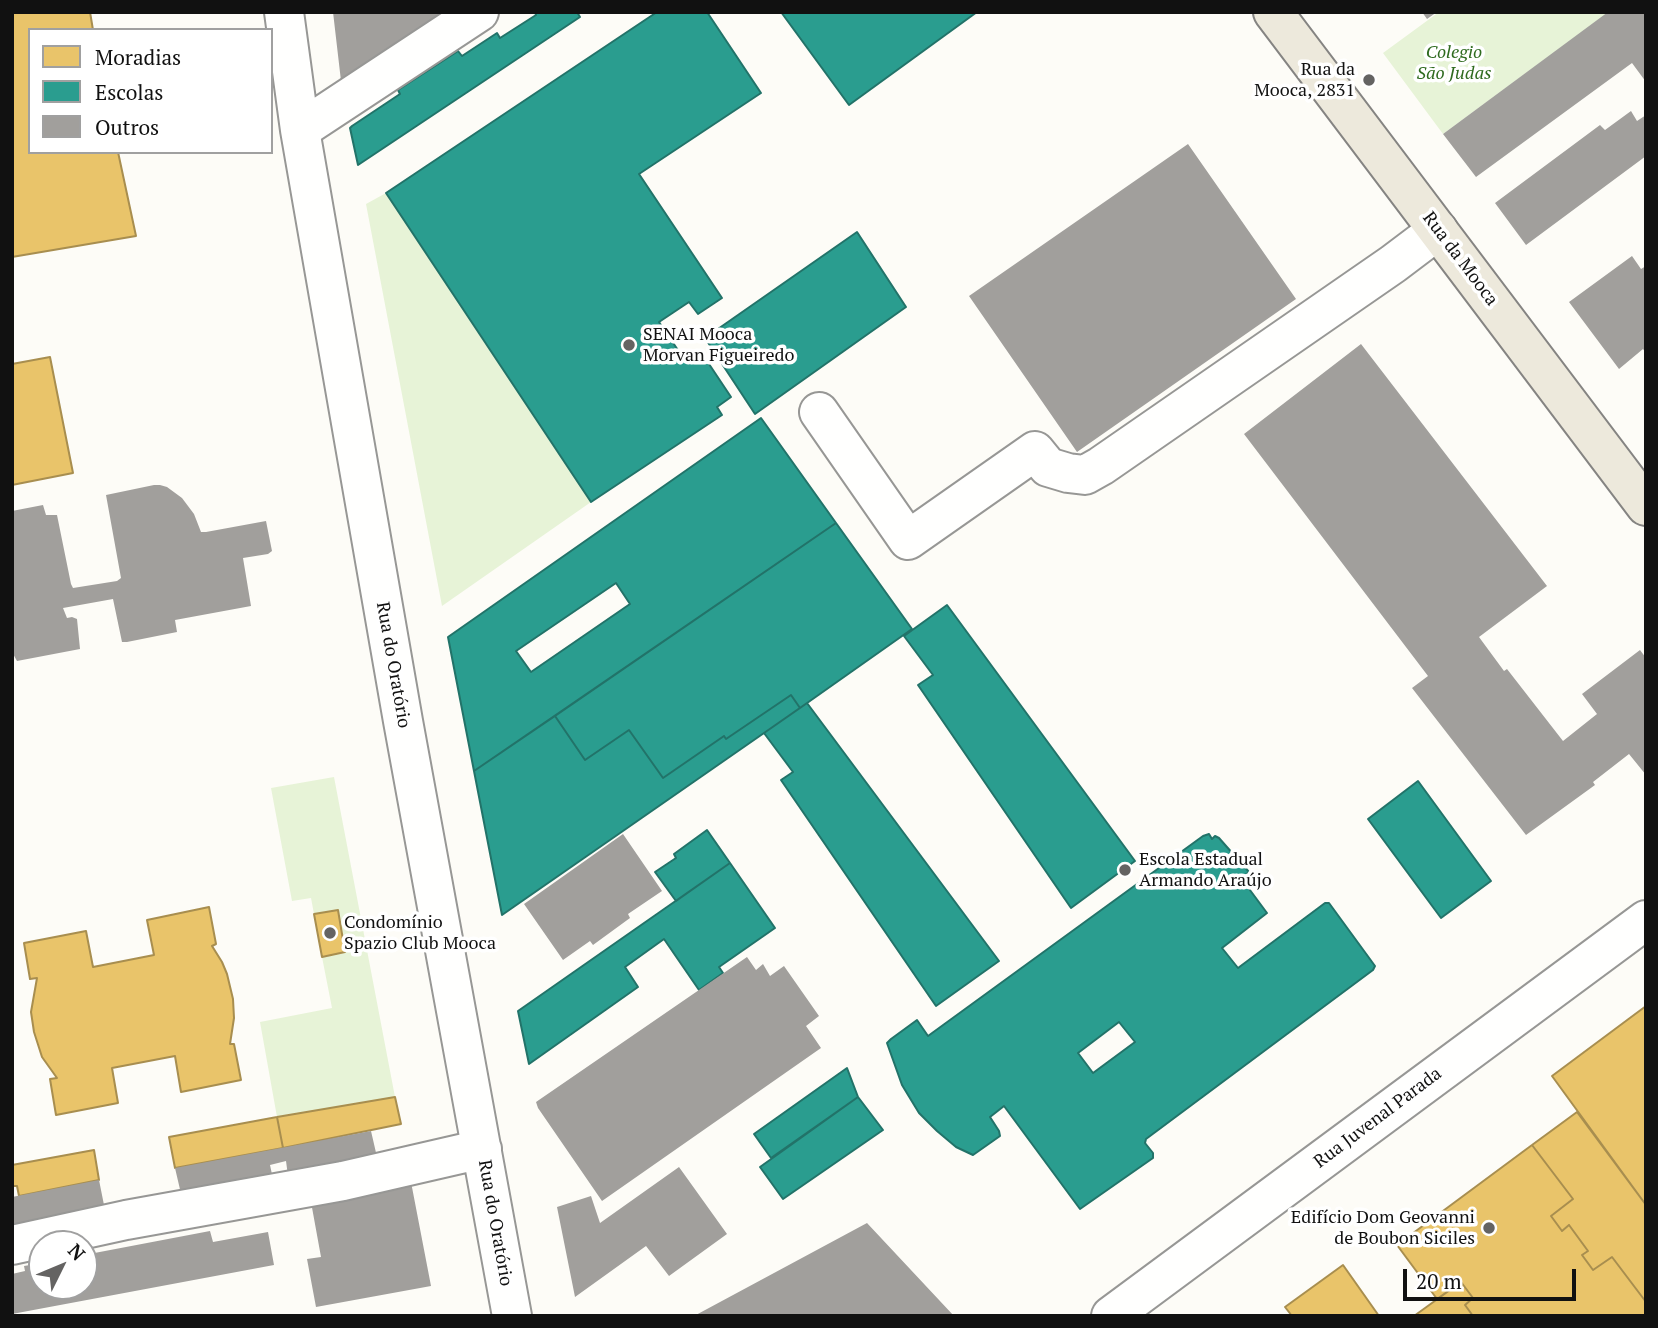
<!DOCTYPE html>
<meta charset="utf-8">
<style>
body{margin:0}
#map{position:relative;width:1658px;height:1328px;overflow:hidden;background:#fdfcf7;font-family:"PT Serif",serif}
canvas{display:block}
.frame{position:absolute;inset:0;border:14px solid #111;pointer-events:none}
.legend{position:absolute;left:28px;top:28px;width:245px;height:126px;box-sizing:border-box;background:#fff;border:2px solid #a0a0a0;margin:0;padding:9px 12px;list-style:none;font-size:21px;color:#111}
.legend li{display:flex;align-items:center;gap:14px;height:35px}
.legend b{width:35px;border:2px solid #a0a0a0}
.north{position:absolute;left:28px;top:1230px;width:70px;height:70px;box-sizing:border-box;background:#fff;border:2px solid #a0a0a0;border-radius:50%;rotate:47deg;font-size:19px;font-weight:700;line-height:28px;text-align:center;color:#111}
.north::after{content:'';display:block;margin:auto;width:24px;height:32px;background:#646362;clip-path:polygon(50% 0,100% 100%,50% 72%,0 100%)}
.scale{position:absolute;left:1403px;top:1269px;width:173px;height:32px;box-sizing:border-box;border:4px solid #111;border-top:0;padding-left:9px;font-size:21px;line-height:24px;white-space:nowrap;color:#111;-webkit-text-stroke:5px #fff;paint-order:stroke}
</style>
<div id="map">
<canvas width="1658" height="1328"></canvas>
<div class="frame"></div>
<ul class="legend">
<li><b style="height:19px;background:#e9c46a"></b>Moradias</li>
<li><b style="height:19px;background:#2a9d8f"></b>Escolas</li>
<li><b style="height:19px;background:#a19f9c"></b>Outros</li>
</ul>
<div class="north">N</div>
<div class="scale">20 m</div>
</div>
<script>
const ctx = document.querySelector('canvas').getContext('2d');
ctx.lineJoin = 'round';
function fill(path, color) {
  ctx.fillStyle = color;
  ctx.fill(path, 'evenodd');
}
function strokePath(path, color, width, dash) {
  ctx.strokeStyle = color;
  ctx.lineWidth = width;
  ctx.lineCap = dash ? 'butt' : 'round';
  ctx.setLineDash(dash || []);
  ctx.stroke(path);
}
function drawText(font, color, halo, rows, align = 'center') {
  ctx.font = font + ' "PT Serif",serif';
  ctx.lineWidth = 7;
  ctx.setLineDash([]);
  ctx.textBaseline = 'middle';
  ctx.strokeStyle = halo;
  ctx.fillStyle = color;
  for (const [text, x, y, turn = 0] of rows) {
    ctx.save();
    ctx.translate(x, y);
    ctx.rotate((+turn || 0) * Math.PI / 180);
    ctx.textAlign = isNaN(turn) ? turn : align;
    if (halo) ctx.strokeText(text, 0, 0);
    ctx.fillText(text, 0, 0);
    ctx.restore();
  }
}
const green = new Path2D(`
 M1439 12H1609L1443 134 1383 53Z
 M386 193 591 502 442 606 366 204Z
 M334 777 395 1097 277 1117 260 1022 332 1008 322 957 345 952 338 911 314 914 311 898 292 901 271 788Z`);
const homes = new Path2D(`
 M12 12H90L93 30H30V152H118L136 236 12 257Z
 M50 357 73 473 12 485V364Z
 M209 907 216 944 212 946 222 962 227 974 233 999 234 1018 230 1044H234L241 1080 181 1092 175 1056 112 1068 118 1103 56 1115 50 1079 57 1078 42 1057 34 1032 31 1012 37 978 30 979 24 943 86 931 93 967 154 955 147 920Z
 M338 910 345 952 322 957 314 914Z
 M1646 1006V1205L1552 1076Z
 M395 1097 401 1124 283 1148 277 1117Z
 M1577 1112 1646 1205V1302L1612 1257 1593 1270 1582 1255 1588 1251 1569 1225 1562 1231 1551 1216 1573 1199 1532 1145Z
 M277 1117 283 1148 175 1168 169 1137Z
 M1532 1145 1573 1199 1551 1216 1562 1231 1569 1225 1588 1251 1582 1255 1593 1270 1612 1257 1646 1302V1316H1473L1465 1305 1473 1298 1461 1282 1437 1299 1397 1245Z
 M94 1150 99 1180 19 1196 17 1186H12V1165Z
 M1343 1265 1379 1316H1292L1285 1307Z
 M1461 1282 1473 1298 1465 1305 1473 1316H1414Z`);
const schools = new Path2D(`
 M535 12H577L580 17 358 165 350 128 352 126 400 94 398 90 458 51 462 56 497 33 500 38 536 15Z
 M657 12H707L761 93 639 174 722 298 698 314 689 302 659 322 686 362 701 352 731 397 717 407 722 415 591 502 386 193Z
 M781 12H977L849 105Z
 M857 232 906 307 755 414 705 338Z
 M761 418 836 523 474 771 448 637ZM616 583 630 604 531 672 516 651Z
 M836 523 912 629 800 708 791 695 726 739 724 736 663 778 629 730 585 760 555 716Z
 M947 605 1135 861 1071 908 918 685 933 675 904 636Z
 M791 695 800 708 502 915 474 771 555 716 585 760 629 730 663 778 724 736 726 739Z
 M807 703 999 961 936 1006 781 780 793 772 764 733Z
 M1418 781 1491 881 1441 918 1368 819Z
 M707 830 730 863 676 901 655 872 676 858 674 854Z
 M1209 834 1212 839 1215 836 1219 838 1249 872 1241 878 1267 913 1222 948 1238 968 1325 903H1329L1375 966 1373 970 1146 1139 1145 1143 1153 1153V1158L1080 1209 1004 1106 990 1117 999 1131 1000 1136 973 1155 956 1147 937 1131 919 1113 902 1085 887 1043 891 1039 917 1020 928 1036 1203 836ZM1119 1022 1135 1042 1093 1073 1078 1053Z
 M730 863 775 928 719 967 723 973 699 990 664 939 625 967 638 987 529 1064 518 1011Z
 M847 1068 858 1097 771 1158 754 1134Z
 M858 1097 883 1130 783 1199 760 1167Z`);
const building = new Path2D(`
 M333 12H446L341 81Z
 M1422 12H1437L1427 19Z
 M1608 12H1646V82L1632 63 1476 177 1443 134Z
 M1631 111 1637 121 1646 115V156L1526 245 1495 203 1600 125 1605 130Z
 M1188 144 1296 299 1077 452 969 296Z
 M1632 256 1641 269 1646 266V353L1643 349 1619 369 1569 302Z
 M1361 344 1547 586 1479 637 1504 671 1507 669 1563 741 1597 714 1582 694 1640 650 1646 658V775L1629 754 1593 782 1595 785 1526 835 1412 688 1428 676 1244 434Z
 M154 485H160L167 487 182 498 194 514 201 532H206L266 521 272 551 268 554 243 558 251 606 175 620 177 632 127 642H122L113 599 63 608 67 618 72 617 77 619 80 649 17 661 12 652V511L43 505 46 515H57L71 584 73 588 117 581 121 578 106 495Z
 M623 834 662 891 628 914 630 918 593 945 590 941 563 960 524 904Z
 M747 957 756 970 763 964 770 976 784 966 819 1016 806 1026 821 1048 602 1201 538 1108 536 1102Z
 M371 1131 377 1157 288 1176 286 1161 270 1165 273 1179 182 1198 175 1168Z
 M679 1167 727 1234 669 1276 646 1246 575 1297 557 1207 591 1196 600 1223Z
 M99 1180 105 1210 12 1227V1197Z
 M411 1182 431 1286 316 1307 307 1259 321 1257 311 1202Z
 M867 1223 954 1316H694Z
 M210 1231 213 1242 268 1232 274 1265 12 1314V1274L25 1271 24 1266 42 1263V1286H84V1255Z`);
const minor = new Path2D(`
 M284 12 300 130 403 721 512 1316
 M300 130 479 12
 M819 412 908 540 1035 451 1048 467 1068 473 1085 475 1101 466 1393 264 1438 230
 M12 1245 126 1220 343 1181 482 1149
 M1111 1316 1646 920`);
const major = new Path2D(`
 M1273 12 1646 506`);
const markers = [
 [1369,80,7,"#646362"],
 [629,345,7,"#646362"],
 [1125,870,7,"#646362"],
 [330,933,7,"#646362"],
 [1489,1228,7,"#646362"]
];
const parkNames = [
 ["Colegio",1454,53],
 ["São Judas",1454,74]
];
const poiNames = [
 ["Rua da",1355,70,"right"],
 ["Mooca, 2831",1355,91,"right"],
 ["SENAI Mooca",643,335],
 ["Morvan Figueiredo",643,356],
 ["Escola Estadual",1139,860],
 ["Armando Araújo",1139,881],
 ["Condomínio",344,923],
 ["Spazio Club Mooca",344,944],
 ["Edifício Dom Geovanni",1475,1218,"right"],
 ["de Boubon Siciles",1475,1239,"right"]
];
const streetNames = [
 ["Rua da Mooca",1460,259,53],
 ["Rua do Oratório",393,665,80],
 ["Rua Juvenal Parada",1378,1118,-37],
 ["Rua do Oratório",495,1223,80]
];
fill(green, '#e7f3d7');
fill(homes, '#e9c46a');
strokePath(homes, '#a88e4f', 2);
fill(schools, '#2a9d8f');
strokePath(schools, '#227369', 2);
fill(building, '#a19f9c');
strokePath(minor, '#979795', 42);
strokePath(major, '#858482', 42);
strokePath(minor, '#fffffe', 38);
strokePath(major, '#ede9dc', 38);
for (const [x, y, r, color] of markers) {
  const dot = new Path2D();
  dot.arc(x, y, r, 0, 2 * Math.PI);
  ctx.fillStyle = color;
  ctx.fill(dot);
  strokePath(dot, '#fff', 2.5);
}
drawText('italic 18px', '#2f6b1f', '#fff', parkNames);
drawText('18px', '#111', '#fff', poiNames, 'left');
drawText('18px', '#111', '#fff', streetNames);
</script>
